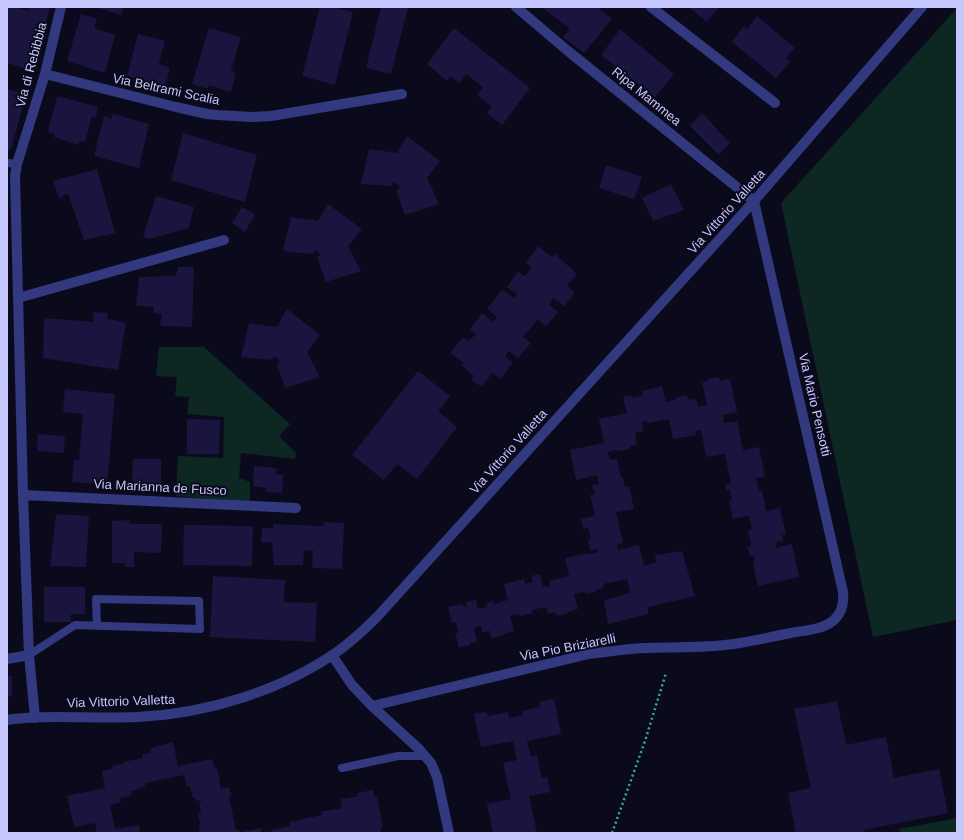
<!DOCTYPE html>
<style>
body{margin:0}
#map{position:relative;width:964px;height:840px;overflow:hidden;background:#0b0a1c;font-family:Arial,sans-serif}
canvas{display:block}
.frame{position:absolute;inset:0;border:8px solid #c6c6ff;pointer-events:none}
</style>
<div id="map">
<canvas width="964" height="840"></canvas>
<div class="frame"></div>
</div>
<script>
const ctx = document.querySelector('canvas').getContext('2d');
ctx.lineJoin = 'round';
function fill(path, color) {
  ctx.fillStyle = color;
  ctx.fill(path, 'evenodd');
}
function strokePath(path, color, width, dash) {
  ctx.strokeStyle = color;
  ctx.lineWidth = width;
  ctx.lineCap = dash ? 'butt' : 'round';
  ctx.setLineDash(dash || []);
  ctx.stroke(path);
}
function drawText(font, color, halo, rows, align = 'center') {
  ctx.font = font + ' Arial,sans-serif';
  ctx.lineWidth = 4;
  ctx.setLineDash([]);
  ctx.textBaseline = 'middle';
  ctx.strokeStyle = halo;
  ctx.fillStyle = color;
  for (const [text, x, y, turn = 0] of rows) {
    ctx.save();
    ctx.translate(x, y);
    ctx.rotate((+turn || 0) * Math.PI / 180);
    ctx.textAlign = isNaN(turn) ? turn : align;
    if (halo) ctx.strokeText(text, 0, 0);
    ctx.fillText(text, 0, 0);
    ctx.restore();
  }
}
const green = new Path2D(`
 M957 8V620L873 637 781 203Z
 M159 347H204L290 424 279 436 296 453 295 459 241 453 239 478 250 482V502L176 496 178 456 223 458 224 417 187 414 189 397 175 396 177 377 156 376Z
 M957 818V833H900L899 829Z`);
const building = new Path2D(`
 M7 7H15L28 11 29 7H50L33 70 7 63Z
 M95 7H124L121 15Z
 M320 7H332L353 12 335 85 302 76Z
 M381 7H403L408 8 391 74 366 68Z
 M541 7H597L612 19 584 53 563 37 570 29Z
 M689 7H719L707 22Z
 M81 14 97 19 94 28 115 35 105 73 67 61Z
 M757 16 795 48 786 58 790 62 776 78 732 42 744 26 747 29Z
 M209 28 241 37 231 71 236 73 231 92 209 85 208 89 192 84Z
 M454 28 530 88 502 125 487 113 492 107 477 95 483 87 466 74 460 83 450 76 447 81 427 64Z
 M620 29 674 74 655 97 601 55Z
 M138 34 165 41 159 64 170 68 165 87 127 76Z
 M7 89 26 94 12 146 7 153Z
 M57 96 98 107 95 118 92 116 85 142 80 141 78 145 54 137 55 134 48 132Z
 M702 113 730 143 719 155 690 126Z
 M113 114 149 124 139 168 94 156 104 116 111 119Z
 M183 133 257 155 245 202 171 180Z
 M407 136 440 161 427 178 439 204 405 215 396 191 400 187 394 182 391 186 361 184 369 149 397 153Z
 M606 165 642 177 634 199 599 188Z
 M97 169 115 233 84 240 68 194 59 198 53 181Z
 M671 184 684 210 653 221 642 198Z
 M156 196 194 207 189 228 149 239 143 237Z
 M328 204 362 229 348 246 361 271 326 282 317 258 321 254 315 250 312 254 283 251 291 217 318 221Z
 M242 207 255 214 245 232 232 223Z
 M538 246 552 257 555 254 577 274 567 286 575 293 564 306 553 298 549 305 558 312 546 326 538 319 523 337 531 343 518 358 509 351 505 356 513 363 500 379 492 373 482 387 471 380 474 376 462 366 464 363 450 353 463 337 469 341 476 334 470 329 482 313 493 322 497 317 487 309 502 290 514 298 517 294 507 287 518 272 525 276 532 268 526 263Z
 M178 267H194L192 327 160 326 162 314 153 313 154 307 136 306 139 277 176 276Z
 M287 309 320 335 307 352 320 377 285 388 277 365 280 361 274 356 271 360 241 357 249 323 277 327Z
 M93 312 107 313 108 319 126 323 118 370 43 358 44 318 94 322Z
 M418 371 450 396 438 411 457 427 417 479 397 464 384 480 352 455Z
 M719 377 720 381 730 379 737 412 723 415 724 423 737 421 743 450 759 447 765 477 756 478 759 491H762L766 511 780 508 786 534 782 535 783 541 775 543 776 548 792 544 799 577 758 586 753 562 755 561 754 555 750 556 747 547 751 546 748 530 752 529 749 516 733 519 729 501 732 500 730 490 726 491 725 485 731 484 725 454 706 457 701 430 695 431 696 435 673 439 669 419 647 423V421L642 422 644 431 635 433 637 444 630 446V449L617 451 616 450 608 452 610 460 617 459 621 478 623 477 625 487 629 486 634 509 616 512 623 543 617 544 618 550 639 545 644 566 656 562 655 555 682 551 695 596 648 607V614L608 624 604 600 630 593 627 579 603 584 604 588 596 590V592L585 594V592L574 594 578 609 567 612 568 613 556 616 555 612 548 614 546 607 532 610 533 613 520 616 519 614 510 616 514 631 503 634V635L491 638 490 631 482 632 481 626 474 628 477 642 470 643V645L459 648 455 633H458L456 622 452 623 448 607 463 604V607L467 606 466 602 476 600 478 609 487 607 486 603 494 601V604L508 600 504 584 524 579 525 584 533 582 531 576 540 574 543 587 550 586 549 581 569 576 565 558 589 553V554L598 552 597 549 590 550 588 539H591L588 528 583 529 581 519 595 516 590 495 595 494 592 485 599 484 597 475 576 480 570 450 604 443 599 419 627 413 623 397 631 395 632 398 643 396 642 391 662 386 666 402 676 400 675 398 687 395 688 400 696 399 698 407 707 405 702 383 709 381 708 379Z
 M65 389 115 394 107 485 72 482 74 460H79L83 414 63 412Z
 M187 419 220 420 219 454H187Z
 M38 434 65 436 64 453 37 451Z
 M133 459H161V487L132 486Z
 M254 466 269 467 277 469 276 474 283 475 282 493 266 492V488L253 486Z
 M56 514 89 516 86 567 50 566Z
 M130 520 129 524H162L161 553 134 552V567H125V563H112V521Z
 M325 522 344 523 342 569 312 568 313 550 304 551 303 565H274L272 542 261 543 262 528H273V524L323 526Z
 M184 525 253 526 252 566 183 565Z
 M213 576 285 580 284 602 317 603 315 642 210 637Z
 M44 587H85V614H71V622H44Z
 M7 676H12V696L7 697Z
 M554 699 561 734 527 741 531 757 537 755 542 778 547 777 550 792 529 796 537 833H493L487 804 511 799 503 763 517 760 513 741 481 747 474 714 486 712 488 716 508 712 509 718 523 715 522 711 540 707 539 702Z
 M837 701 846 745 886 737 894 778 939 769 948 813 864 830V833H796L788 793 811 788 794 709Z
 M173 742 178 766 212 759 214 768 217 767 221 789 229 787 231 796 229 797 236 830H239L240 833H223V832L219 833H200L199 825 200 824 198 814 201 813 199 802H201V800L196 801 195 798H193L190 786 187 787 184 775 145 783V786L142 787V788L131 791 132 795 120 798 121 802 110 805 115 829 139 825 140 833H97L95 823 74 827 67 796 105 788 102 771 113 769 112 766 123 764V762L143 758 142 754 151 753 150 748Z
 M373 790 374 797H377L383 828 380 829 381 833H272L271 830 290 826V822L322 815 321 812 342 808 341 799 358 796 357 793Z
 M261 828V833H242V832Z`);
const path = new Path2D(`
 M612 833 645 741 666 673`);
const lane = new Path2D(`
 M7 163 17 164
 M29 655 75 625 200 629 199 601 96 599 97 626
 M342 768 398 756H425`);
const street = new Path2D(`
 M516 7 568 51 754 201
 M651 7 775 103
 M45 74 176 107 207 114 218 115 252 117 271 116 402 94
 M18 298 224 240
 M23 495 296 508
 M332 655 352 685 372 706 419 749 431 763 437 777 449 833
 M7 659 29 655
 M372 706 589 654C607 652 625 649 643 648 671 647 698 648 725 645 748 643 769 637 791 633 805 630 823 630 834 620 842 613 844 602 843 592L754 201
 M35 718 29 655 23 495 15 176 17 164 45 74 61 7
 M7 720C24 717 41 717 58 717 85 717 111 718 137 717 207 714 284 690 341 649 354 639 366 628 377 617L754 201 922 7`);
const streetNames = [
 ["Via di Rebibbia",32,65,-75],
 ["Via Beltrami Scalia",166,90,12],
 ["Ripa Mammea",646,97,39],
 ["Via Vittorio Valletta",727,212,-48],
 ["Via Mario Pensotti",814,405,77],
 ["Via Vittorio Valletta",509,452,-48],
 ["Via Marianna de Fusco",160,488,3],
 ["Via Pio Briziarelli",568,648,-11],
 ["Via Vittorio Valletta",121,702,-2]
];
fill(green, '#0d2723');
fill(building, '#19153e');
strokePath(path, '#27b299', 2.5, [2, 3]);
strokePath(lane, '#33397e', 8);
strokePath(street, '#33397e', 10);
drawText('13px', '#c6c6ff', '#0b0a1c', streetNames);
</script>
